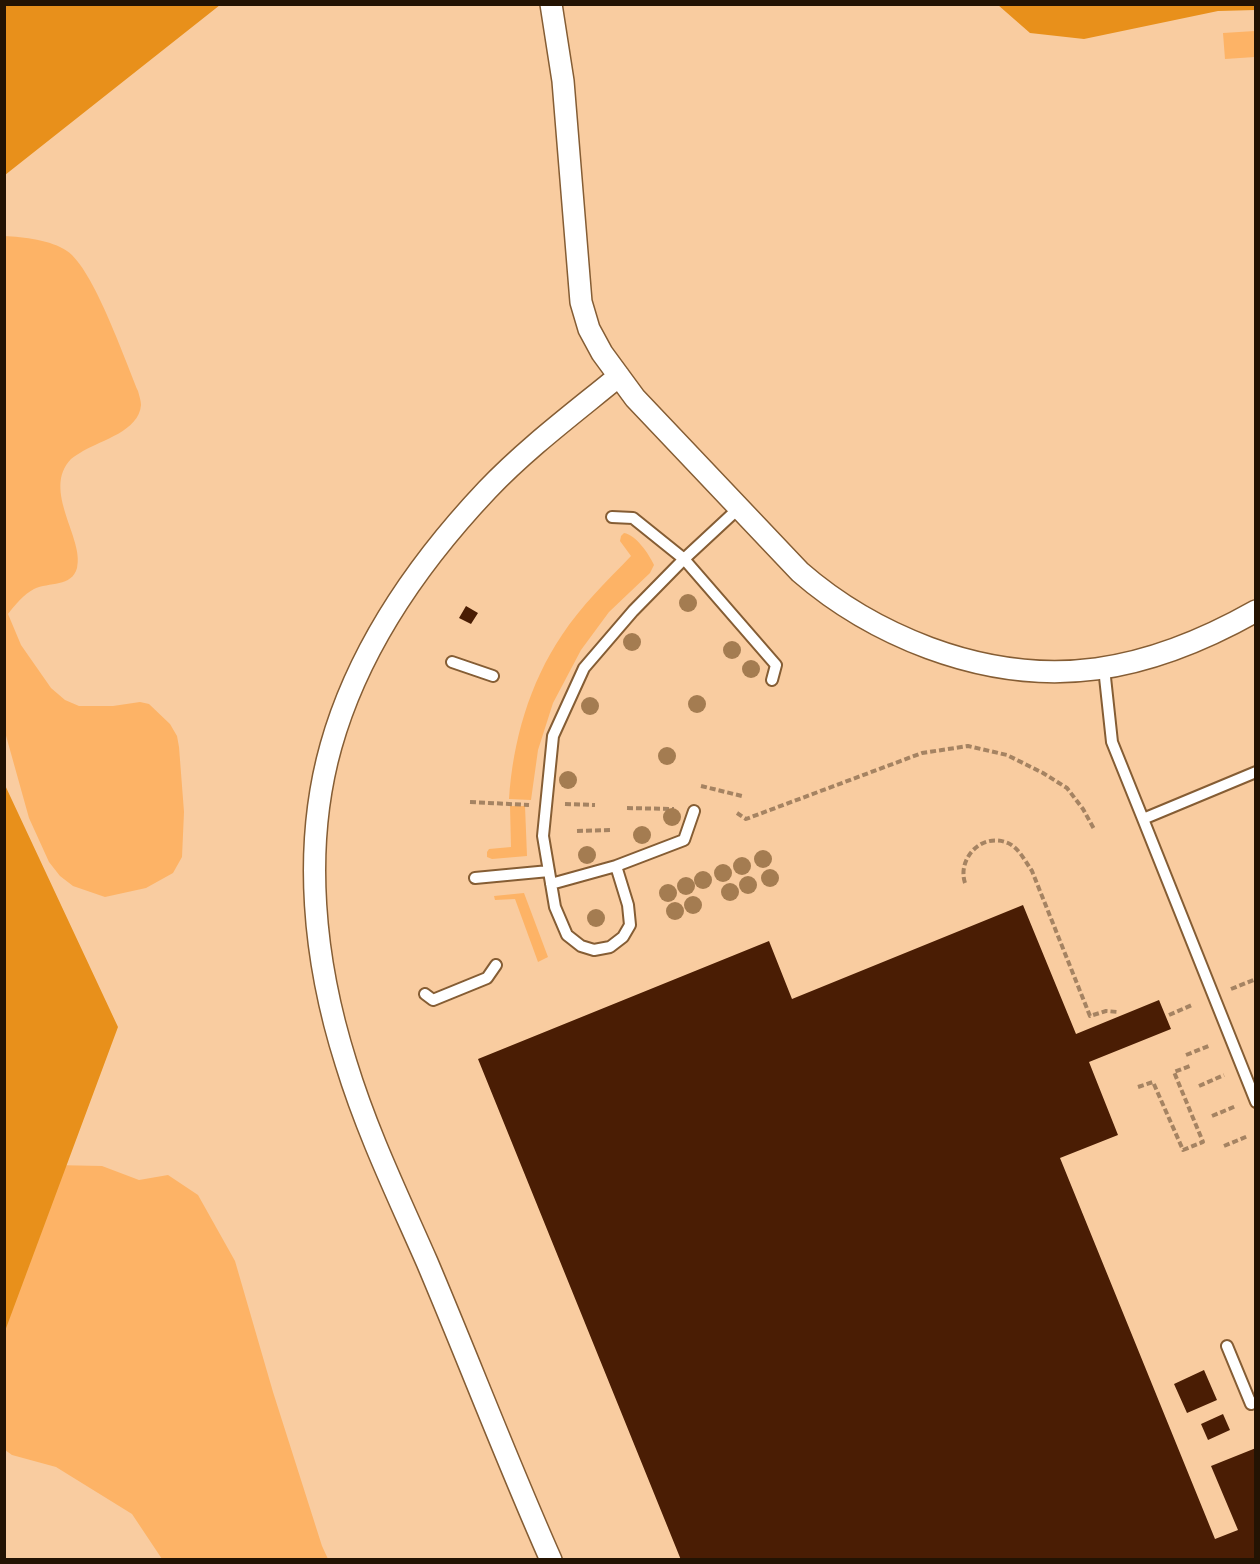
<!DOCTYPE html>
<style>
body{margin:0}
#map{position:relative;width:1260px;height:1564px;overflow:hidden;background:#f9cca0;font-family:"Source Serif 4",serif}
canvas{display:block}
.frame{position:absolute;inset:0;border:6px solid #231303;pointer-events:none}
</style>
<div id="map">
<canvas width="1260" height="1564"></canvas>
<div class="frame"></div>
</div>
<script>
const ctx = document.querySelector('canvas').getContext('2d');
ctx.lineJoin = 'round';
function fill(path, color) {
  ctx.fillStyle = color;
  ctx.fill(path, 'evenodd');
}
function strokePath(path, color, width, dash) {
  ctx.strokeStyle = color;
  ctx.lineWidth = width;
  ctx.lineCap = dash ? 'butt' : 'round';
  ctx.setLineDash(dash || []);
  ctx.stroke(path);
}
const green = new Path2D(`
 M1255 31V57L1225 59 1223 33Z
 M4 236C24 237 51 240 67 251 93 268 125 360 138 391 139 395 141 401 141 405 139 431 102 440 83 451 79 454 74 456 71 459 41 490 85 539 77 568 72 587 49 582 34 589 24 594 15 605 8 614L21 645 51 688 65 700 79 706H113L140 702 149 704 170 724 177 736 179 747 184 812 182 857 173 873 146 888 105 897 73 886 60 876 49 862 29 818 5 732Z
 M624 533C636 535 649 554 654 565L650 573 609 612 581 650 553 703 538 750 531 800 509 799C513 741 529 684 562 635 581 606 607 581 631 556L620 541 621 536Z
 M510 806H525L527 856 492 859 487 857V852L489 849 511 847Z
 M524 893 548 957 538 962 515 899 495 900 494 896Z
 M5 1164 102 1166 139 1180 168 1175 198 1195 235 1261 273 1392 322 1546 328 1559H162L132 1514 56 1467 12 1455 5 1450Z`);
const forest = new Path2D(`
 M5 4H220V5L5 175Z
 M1255 4V10L1218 11 1084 39 1030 33 998 5Z
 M4 783 118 1027 5 1331H4Z`);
const building = new Path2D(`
 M466 606 478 613 471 624 459 618Z
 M1023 905 1076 1034 1159 1000 1171 1029 1089 1062 1118 1135 1060 1158 1215 1539 1238 1530 1211 1466 1256 1448V1560H681L478 1059 769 941 792 999Z
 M1204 1370 1217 1400 1187 1413 1174 1384Z
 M1223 1414 1230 1430 1208 1440 1201 1424Z`);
const path = new Path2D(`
 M701 786 742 796
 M470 802 529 805
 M565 804 595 805
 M627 808 674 809
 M737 813 746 819 922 753 968 746 1007 755 1043 773 1067 788 1083 809 1094 829
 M577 831 610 830
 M965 883C957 859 981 832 1008 843 1019 848 1025 861 1032 871L1090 1016 1106 1011 1118 1012
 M1231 989 1256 979
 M1169 1015 1192 1005
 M1186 1055 1211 1045
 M1199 1086 1224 1075
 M1138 1087 1153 1082 1183 1150 1203 1142 1174 1072 1190 1066
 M1212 1116 1236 1106
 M1224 1146 1248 1136`);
const service = new Path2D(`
 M612 517 633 518 684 559 776 665 772 680
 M452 662 493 676
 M1104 668 1112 742 1143 819 1256 772
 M1143 819 1256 1102
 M616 866 628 905 630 925 623 937 610 947 594 950 581 946 567 935 555 907 543 836 553 736 584 668 633 611 684 559 740 507
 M475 878 549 871
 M551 884 616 866 684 840 694 811
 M425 994 433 1000 487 978 496 965
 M1227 1346 1251 1404 1256 1402`);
const minor = new Path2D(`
 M551 4 563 81 581 302 589 329 602 353 635 398 800 572C839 606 881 630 929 648 1048 692 1148 672 1256 611
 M551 1560C507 1461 469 1361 427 1262 398 1196 367 1132 346 1063 314 962 302 849 331 746 358 650 419 562 487 490 527 448 574 413 619 376`);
const trees = [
 [688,603],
 [632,642],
 [732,650],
 [751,669],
 [697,704],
 [590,706],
 [667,756],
 [568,780],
 [672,817],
 [642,835],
 [587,855],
 [763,859],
 [742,866],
 [723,873],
 [770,878],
 [703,880],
 [748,885],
 [686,886],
 [730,892],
 [668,893],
 [693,905],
 [675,911],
 [596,918]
];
fill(green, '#fdb366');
fill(forest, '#e8901b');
fill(building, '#4a1d04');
strokePath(service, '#855d34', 14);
strokePath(minor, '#855d34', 24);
strokePath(path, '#a58362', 4, [6, 3]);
strokePath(service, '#fff', 10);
strokePath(minor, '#fff', 21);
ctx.fillStyle = '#a47c51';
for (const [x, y] of trees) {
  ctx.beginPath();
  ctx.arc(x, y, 9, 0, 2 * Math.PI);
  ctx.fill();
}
</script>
